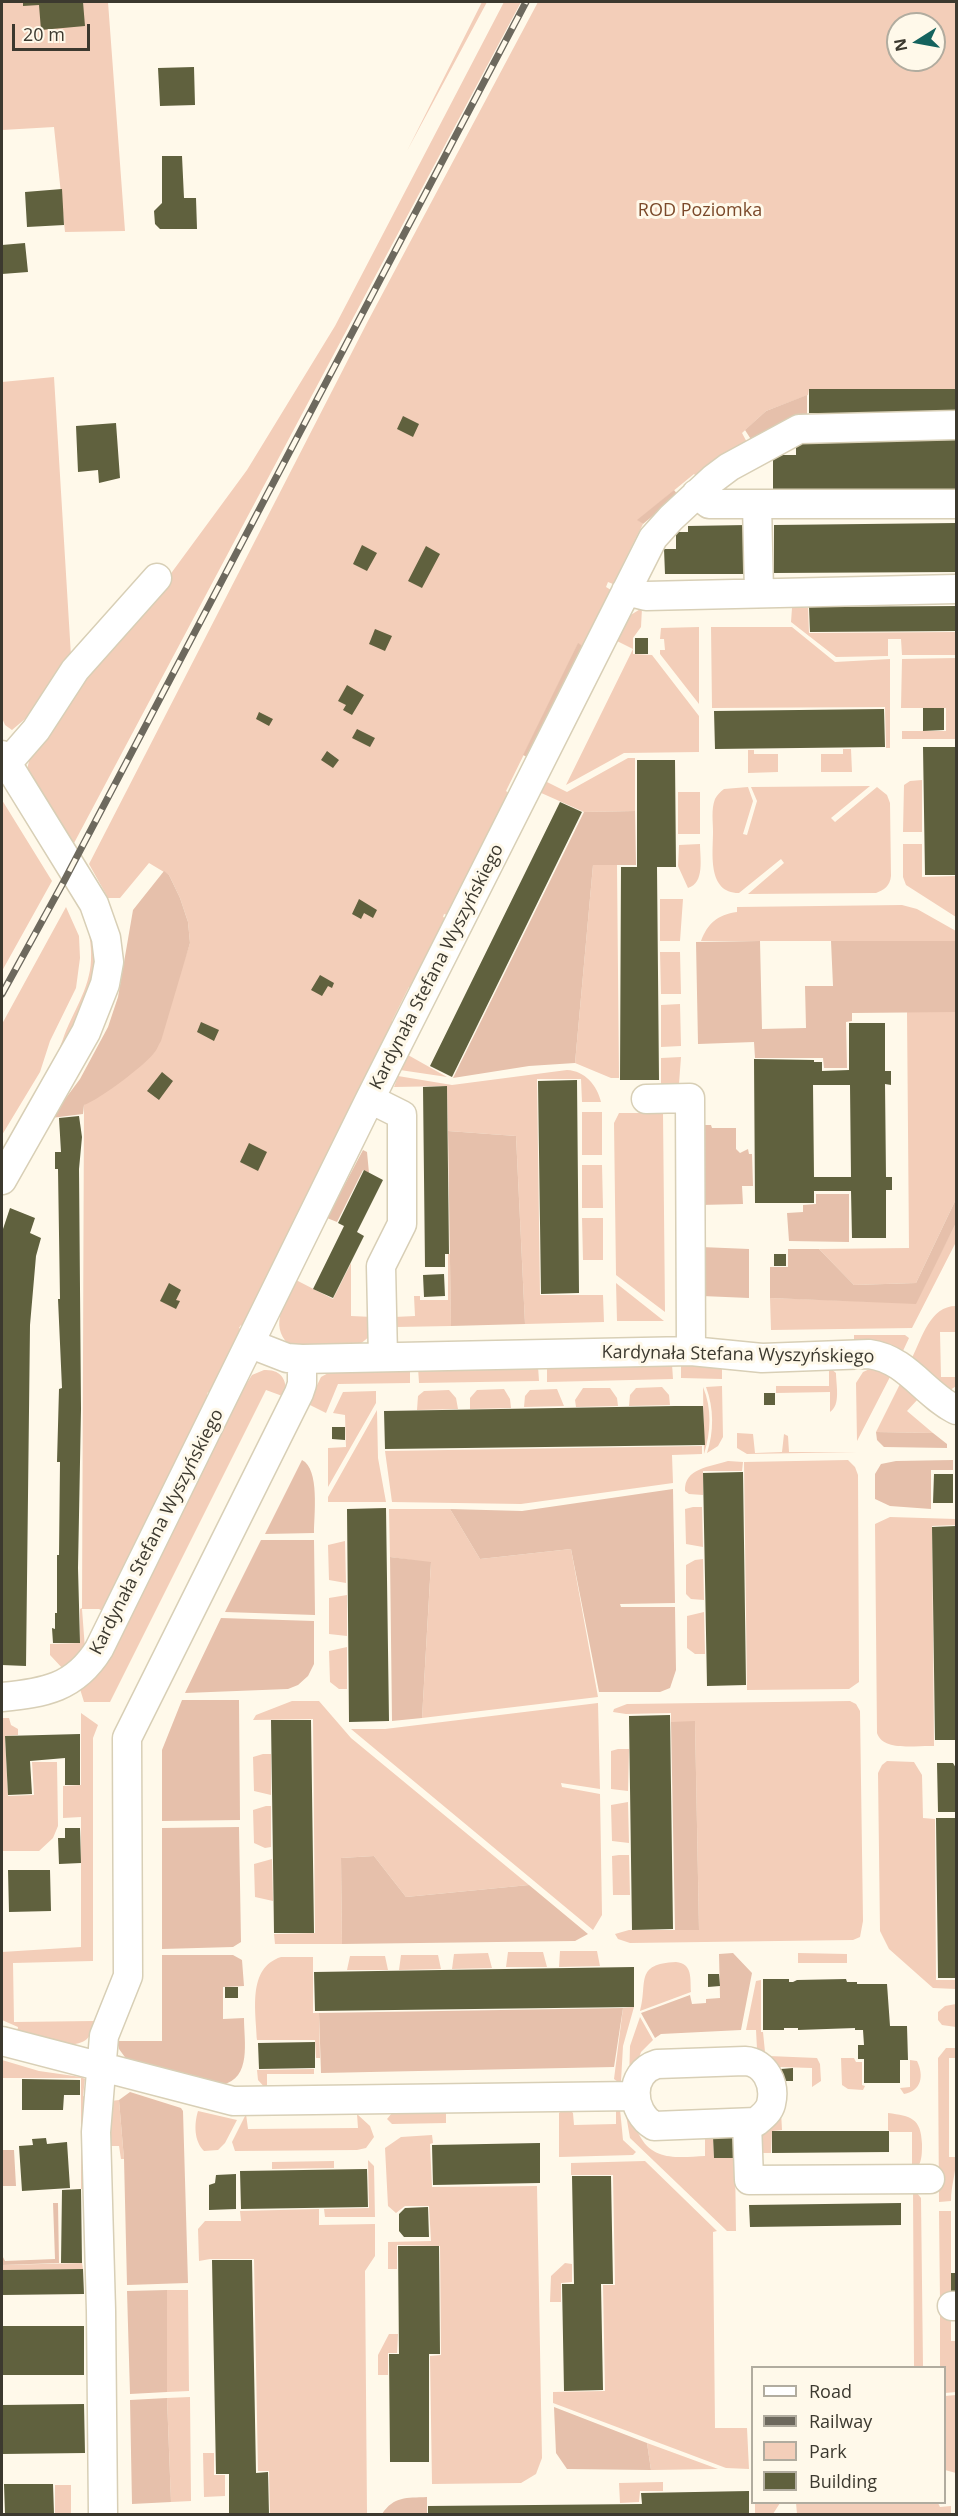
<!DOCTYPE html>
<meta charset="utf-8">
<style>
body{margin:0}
#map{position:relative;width:958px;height:2516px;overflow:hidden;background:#fff9ea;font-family:"Open Sans",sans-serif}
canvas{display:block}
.frame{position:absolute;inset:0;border:3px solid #3c392f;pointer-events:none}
.legend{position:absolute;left:751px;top:2366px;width:195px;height:138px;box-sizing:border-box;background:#fff9ea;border:2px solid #b1ac9f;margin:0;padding:8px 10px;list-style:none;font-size:18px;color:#3c392f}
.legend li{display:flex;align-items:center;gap:12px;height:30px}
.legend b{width:30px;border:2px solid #b1ac9f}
.north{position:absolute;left:886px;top:12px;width:60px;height:60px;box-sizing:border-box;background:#fff9ea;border:2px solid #b1ac9f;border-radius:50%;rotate:259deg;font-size:16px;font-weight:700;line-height:24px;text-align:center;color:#3c392f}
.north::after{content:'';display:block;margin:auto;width:21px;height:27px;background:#15635e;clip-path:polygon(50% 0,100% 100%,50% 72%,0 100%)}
.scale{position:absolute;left:12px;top:24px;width:78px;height:27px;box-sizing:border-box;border:3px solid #3c392f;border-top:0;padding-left:8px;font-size:18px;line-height:21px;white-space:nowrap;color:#3c392f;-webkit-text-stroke:4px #fff9ea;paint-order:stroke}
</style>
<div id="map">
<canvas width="958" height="2516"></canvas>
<div class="frame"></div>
<ul class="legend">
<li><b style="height:8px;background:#fff"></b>Road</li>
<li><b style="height:8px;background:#6d695e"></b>Railway</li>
<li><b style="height:16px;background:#f3ceb9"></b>Park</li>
<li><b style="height:16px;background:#60613e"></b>Building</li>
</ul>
<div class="north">N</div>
<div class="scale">20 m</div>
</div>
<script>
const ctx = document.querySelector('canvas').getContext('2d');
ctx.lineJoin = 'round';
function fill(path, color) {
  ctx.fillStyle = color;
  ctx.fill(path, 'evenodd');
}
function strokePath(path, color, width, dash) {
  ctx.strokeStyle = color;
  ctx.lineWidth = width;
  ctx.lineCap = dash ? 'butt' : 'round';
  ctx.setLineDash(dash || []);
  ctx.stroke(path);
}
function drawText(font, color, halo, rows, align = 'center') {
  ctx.font = font + ' "Open Sans",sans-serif';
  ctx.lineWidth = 6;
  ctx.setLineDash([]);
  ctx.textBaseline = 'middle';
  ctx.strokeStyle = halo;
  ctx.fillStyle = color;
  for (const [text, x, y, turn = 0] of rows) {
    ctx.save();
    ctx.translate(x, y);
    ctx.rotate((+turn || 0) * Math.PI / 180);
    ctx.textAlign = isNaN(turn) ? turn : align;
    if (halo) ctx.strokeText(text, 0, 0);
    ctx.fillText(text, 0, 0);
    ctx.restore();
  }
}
const green = new Path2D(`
 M2 2H108L125 231 65 232 54 127 2 130Z
 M482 2H487L407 151Z
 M504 2H521L73 845 27 770 29 761 75 689 136 621 247 470 335 326Z
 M538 2H956V389H809L808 395 766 411 742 433 750 448 698 478 694 474 638 520 643 524 613 584 608 582 606 587 611 590 584 647 578 644 506 791 510 794 450 916 444 914 443 917 448 919 414 989 409 987 392 1021 396 1024 246 1327 241 1325 239 1328 245 1331 212 1393 208 1392 207 1395 210 1397 104 1612 99 1609H82L85 1649 64 1670 50 1655V1644L80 1643V1609L82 1608 84 1105 181 970 190 943 188 922 180 898 169 875 149 863 120 898H108L89 864 369 319ZM898 24H934V60H898Z
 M54 377 71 656 25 719 12 730 5 725 2 718V382Z
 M642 608 641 627 633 638V654L652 655 699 716V752L624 753 566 785 633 649 615 640 629 616Z
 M792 608H808L809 633 956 632V655H902L901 639H888V656L836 657 791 622Z
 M699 627V704L660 654V650H665L664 639H660L661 628Z
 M711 627H792L835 662 890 659V748H886L885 707 712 708Z
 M956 658V739H902V731H946V708H901L902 659Z
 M843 749H851L852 772H821V754H843Z
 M748 750H754V754H778V772L748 773Z
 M628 758H635V811L584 812 539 792 545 781 567 792Z
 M922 780V832H903L904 785 910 781Z
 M870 786 831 818 835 822 877 787 887 795 890 803 891 876C890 886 884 890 876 893L748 894 784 863 781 859 739 893C707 893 713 853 713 832 713 822 711 809 715 799 717 795 720 792 724 789L748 787 753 801 743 834 747 835 757 801 751 787Z
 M678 792H700V834H678Z
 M2 800 52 881 2 971Z
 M700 844C700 858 705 883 688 888L678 866 679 845Z
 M903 844H922V877L956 876V917L906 885 903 877Z
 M593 865H617L619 1078H611L575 1063Z
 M660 899H683L680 941H660Z
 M902 905 917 909 956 931V941H701C708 923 717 915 737 912V907Z
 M66 907 79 936 80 958 76 988 50 1041 40 1072 2 1135V1024Z
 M85 914C89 924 94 934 96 945 101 988 73 1028 55 1066 57 1057 59 1048 63 1039 72 1013 90 989 91 960 92 944 88 929 85 914Z
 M660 952H680L681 994H661Z
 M680 1004 681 1046 661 1047V1005Z
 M907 1012H956V1199L916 1283 854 1285 819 1249 909 1248Z
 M408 1055 447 1077 400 1070Z
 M681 1057 679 1084 661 1088V1058Z
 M567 1070C585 1071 597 1085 601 1102H582L581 1079H537L540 1295H603L604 1322 525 1324 516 1136 448 1131 447 1086 394 1087 398 1076 452 1085Z
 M582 1112H602V1155H582Z
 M619 1113H663L665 1312 616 1275 614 1123Z
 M582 1165H602L603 1208H582Z
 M582 1218H603V1260H583Z
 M956 1223V1242L912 1328 771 1330 770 1298 915 1303Z
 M448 1254H450L451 1326 396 1327 394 1317 415 1316 414 1296H420V1300H448Z
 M351 1263V1316L373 1317 370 1336 359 1345H289C268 1324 286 1302 296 1280L333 1299Z
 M616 1283 664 1321H617Z
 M956 1306V1332H940L941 1377H956V1386L949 1391 912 1358C922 1338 930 1306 956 1306Z
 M854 1335H905L909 1338 902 1353 854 1341Z
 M672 1364 673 1379 547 1382V1366Z
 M681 1364 722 1365V1379L681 1378Z
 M538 1366 539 1381 419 1383 418 1368Z
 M829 1367 836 1373C836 1385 841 1405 830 1412V1392L776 1393V1386H829Z
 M874 1367 891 1375 857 1441 856 1383 863 1372Z
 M410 1369V1383L338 1384 326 1413 308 1404 321 1377 332 1371Z
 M264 1370C282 1369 288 1381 285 1397L266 1390 110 1702H84L80 1689 243 1389 252 1375Z
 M901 1382 918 1399 907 1411 933 1433 876 1432Z
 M722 1386 723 1437 718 1446 707 1453C714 1432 714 1408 706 1387Z
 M662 1387 669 1395 670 1405 629 1406 630 1395 636 1388Z
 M703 1387C712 1408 711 1432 704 1454Z
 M583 1388H610L617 1398 618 1406 576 1407 575 1400Z
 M504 1389 510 1399 511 1408 470 1409V1398L477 1390Z
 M557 1389 564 1406 524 1407 525 1396 530 1390Z
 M449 1390 456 1398 458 1409 417 1410 418 1396 424 1391Z
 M376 1391V1403L328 1487V1448L346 1447 345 1415 333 1413 343 1392Z
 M377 1410 378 1458 386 1502H328V1497Z
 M737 1433 753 1434 755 1453 782 1452 784 1434 788 1436 789 1452H857L747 1454 737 1448Z
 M702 1446V1454L672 1455 673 1483 521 1504 392 1502 385 1451Z
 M848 1460 855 1467 858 1475 859 1682 849 1689 747 1690 744 1462Z
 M728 1461 743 1462 742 1471H703V1495L689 1494 685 1491C684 1468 710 1467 728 1461Z
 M693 1507H702L703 1547 686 1544 685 1509Z
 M389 1509H450L480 1559 571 1549 598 1697 422 1718 431 1563 390 1557Z
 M890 1517 956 1519V1525L932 1526 934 1746C917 1745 883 1752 877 1733L875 1524Z
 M345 1541 346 1583 329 1580 328 1545Z
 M703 1559 704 1600 691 1599 686 1594V1565L695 1560Z
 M347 1595V1636L329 1634V1598Z
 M704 1612 705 1654H695L687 1648V1616Z
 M347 1647V1689H339L330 1682 329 1651Z
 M292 1701H319L351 1738 529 1885 406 1897 374 1856 341 1858 342 1944H275L274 1934 315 1933 313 1719 253 1720 256 1715Z
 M850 1701 856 1704 860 1711 863 1921 860 1937 853 1940 630 1943 618 1939 615 1934 629 1930H699L695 1722H671V1713L626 1714 613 1712 614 1709 627 1704Z
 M598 1703 600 1789 561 1783 562 1787 600 1794 602 1915 593 1930 351 1729H385Z
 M81 1713 98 1725 93 1738V1961L13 1963 14 2022 94 2021C92 2062 40 2038 17 2032L18 2027 2 2020V1952L81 1947V1817L63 1818V1786L81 1785Z
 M2 1718H9L11 1725 18 1729V1735L5 1736 8 1796 34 1795 32 1762H57L58 1826 53 1838 39 1851H2Z
 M618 1749H629L628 1791 611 1789V1751Z
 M263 1754H271V1795L254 1791 253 1757Z
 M887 1761 914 1762 922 1775 923 1818 935 1819 936 1980H956V1989L933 1988 889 1949 880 1931 878 1773 882 1765Z
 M628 1802 629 1843 612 1841 611 1805Z
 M266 1806H271V1847L265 1848 254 1843 253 1810Z
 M619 1855H629L630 1895H613L612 1856Z
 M272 1859 273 1901 255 1897 254 1864Z
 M560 1951H597L600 1966 559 1967Z
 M508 1952H543L547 1967H506Z
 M488 1953 492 1968 452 1969 454 1954Z
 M798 1953 847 1954V1963H798Z
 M401 1955H438L441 1969 399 1970Z
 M350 1956H385L388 1970H347Z
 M281 1957H313V2013H319L320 2058H316L315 2040H257C256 2011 247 1968 281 1957Z
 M676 1962C693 1964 690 1978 691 1992L640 2011C648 1982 634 1964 676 1962Z
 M761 1980V2032H763L765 2052 769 2056 817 2058 820 2064 821 2081 812 2087V2068L780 2067V2082L757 2049 756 2030H746L756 1981Z
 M956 2004V2027L942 2025 938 2020V2012L945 2006Z
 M634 2007 623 2046 621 2081 618 2082 614 2079 623 2008Z
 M640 2017 653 2040 641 2052 632 2079 629 2081 630 2046Z
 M946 2048H956V2058H949V2157H956C956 2174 951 2185 951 2201L939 2202 938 2058Z
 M841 2058H854L856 2062H862V2085L865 2086 863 2090 848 2089 842 2085Z
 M2 2060 39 2071 81 2077 85 2079 83 2096 89 2097 87 2189H81V2078H2Z
 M910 2060 917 2061C924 2075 922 2091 904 2094L900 2088 910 2087Z
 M314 2069V2074H267V2090L258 2080 257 2070Z
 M119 2100 124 2159H121L119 2146H109L111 2101Z
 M563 2109H569L573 2113 574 2125 616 2124V2110L620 2109 623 2140 636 2152 633 2155 559 2157V2113Z
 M625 2109C632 2118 635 2128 641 2138 655 2162 682 2157 705 2156V2137H713L714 2158H735L736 2231H727L630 2138Z
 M198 2111 237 2120 225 2143 218 2150 204 2151C194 2141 194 2124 198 2111Z
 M781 2111 782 2130 772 2131 771 2153H761C760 2137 765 2117 781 2111Z
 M392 2113H446V2123L392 2124 387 2119Z
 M888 2113C911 2116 921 2118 922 2144 922 2153 922 2160 918 2167L912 2168V2132H890L888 2130Z
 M246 2114 248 2129 358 2128 357 2114 370 2126 374 2137 366 2148 357 2150 235 2151 232 2142Z
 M432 2135 433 2143 430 2144 432 2187 537 2186 542 2458 536 2474 521 2483 432 2484 430 2356 441 2355 440 2246 397 2245V2269H388V2242L431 2241 429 2206H405L396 2213 388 2206 385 2148 401 2137Z
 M368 2160 374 2166 375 2217H325L324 2209 369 2208Z
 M334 2161V2168L272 2169V2162Z
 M645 2161 717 2231 713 2232 715 2428H747L749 2469 726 2468 553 2403V2392L605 2391 603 2285H615L613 2175H571V2163Z
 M913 2188 921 2198 923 2367H914Z
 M319 2209V2225L375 2224V2256L365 2271 367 2514H270L269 2471H258L254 2259H210L199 2261 198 2229 205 2221H241L240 2211Z
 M939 2211H951V2292L940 2301Z
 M82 2263 83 2269 2 2270V2265Z
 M565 2263 572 2264V2282L561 2283V2302H550L551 2276Z
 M167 2290H188L189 2391 167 2392Z
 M951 2312V2341H956V2392L945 2393 944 2368 940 2367V2313Z
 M389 2334H398L397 2353H388V2375H378V2355Z
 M956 2395V2473L945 2470V2396Z
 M190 2397 191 2501 171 2502 167 2398Z
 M647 2443 718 2469 651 2470Z
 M203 2453H214V2475H225V2496L204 2497Z
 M663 2482V2491H640L639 2502 620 2503 619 2483Z
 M55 2485H71V2514H55Z
 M755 2503V2502L780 2503 773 2514H755Z
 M796 2503H938L940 2507 951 2506V2514H797Z`);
const forest = new Path2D(`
 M807 395V414L754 444 745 430 766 411Z
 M674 490 678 495 643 524 637 520Z
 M578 643 584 647 529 758 523 755Z
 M635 811 636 865H593L575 1063 529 1066 453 1078 584 812Z
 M164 871 169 875 180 898 188 922 190 943 161 1041C158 1045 157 1050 154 1053 144 1066 99 1100 84 1105L83 1114 51 1118 80 1079 108 1027 118 997 133 910Z
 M760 941 762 1029 806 1028 805 986H833L831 941H956V1012L852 1013V1021L846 1022 847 1068H824L823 1058H755L754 1042 698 1044 696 942Z
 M699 1125H711L712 1128H736V1149L740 1153 748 1149 749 1154H752L753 1186H742L743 1204 700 1205Z
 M448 1131 516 1136 525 1324 451 1326Z
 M363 1150 367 1152 369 1173 363 1170 337 1222 327 1218Z
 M816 1194H849V1242L789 1241 787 1213 803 1212V1205L816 1204Z
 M956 1199V1223L916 1304 770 1298V1267H788V1249H819L854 1285 916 1283Z
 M701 1247 749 1249V1298L702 1296Z
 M876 1432 933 1433 947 1444V1448L884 1447 877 1440Z
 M302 1460C320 1469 314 1515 314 1533L265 1534Z
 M953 1460V1470H931V1509L890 1506 875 1499V1474L881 1464 896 1461Z
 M673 1489 675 1603 620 1604 621 1607H675L676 1670 670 1688 660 1692H599L571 1549 480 1559 450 1509 522 1511Z
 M261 1540H314L315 1615 225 1612Z
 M390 1557 431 1562 422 1718 392 1721Z
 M221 1618 314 1621V1664L308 1676 298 1685 288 1689 185 1693Z
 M182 1700H239L240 1820 162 1821V1750Z
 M695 1721 699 1930H675L671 1722Z
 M239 1827 241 1942 233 1947 162 1949V1828Z
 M374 1856 406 1897 529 1885 588 1934 575 1941 342 1944 341 1858Z
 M733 1953 752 1973 741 2030 661 2034 655 2038 641 2013 690 1995 692 2004 706 2003V1999L720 1998 719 1954Z
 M162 1955H233L242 1960 244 1986 223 1987V2019L244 2018C244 2042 252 2078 222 2085L127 2060 119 2049 117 2041H162Z
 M623 2008 614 2067 321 2073 319 2013Z
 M130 2092 181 2108 183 2111 188 2283 127 2285 124 2159 119 2100Z
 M2 2150H14L16 2186H2Z
 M53 2203H58L59 2263 2 2265V2255L5 2261 55 2259Z
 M167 2290V2392L130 2394 127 2291Z
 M167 2398 171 2502 132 2504 130 2400Z
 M554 2407 647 2443 651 2470 567 2469 556 2453Z
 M427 2497V2514H382C394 2496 406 2498 427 2497Z`);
const building = new Path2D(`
 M23 2H83L85 26 41 30 39 5 23 6Z
 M194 67 195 105 160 106 158 68Z
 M162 156H182L184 198H196L197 229H160L155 224 154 211 162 203Z
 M62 189 64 225 27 227 25 192Z
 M25 243 28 272 2 274V245Z
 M809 389H956V413H809Z
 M403 416 419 424 413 437 397 429Z
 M116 423 120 478 99 483 98 470 78 472 76 426Z
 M956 440V490L773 491V455H796V442Z
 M956 523V572L774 573V525Z
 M747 525 748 574H665L664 549H676V532H688V526Z
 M362 545 377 553 367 571 353 564Z
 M426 546 440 554 422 588 408 581Z
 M956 606V631L810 632 809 607Z
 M375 629 392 636 385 651 369 644Z
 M635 638H648V654H635Z
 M347 685 364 695 352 715 343 710 346 705 338 701Z
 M923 708H944V730L923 731Z
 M884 709 885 747 715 749 714 711Z
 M259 712 273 719 269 726 256 719Z
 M357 729 375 738 370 747 352 738Z
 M923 747H956V875H925Z
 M327 751 339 760 333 768 321 760Z
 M637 760H675L676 867H657L659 1080H620L621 867H637Z
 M560 802 582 812 452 1077 430 1066Z
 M359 899 377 910 373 918 364 913 361 919 352 914Z
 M320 975 334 983 332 988 328 986 322 996 311 990Z
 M201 1022 219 1030 214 1041 197 1032Z
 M849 1023H885V1071H891V1085L885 1084 886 1177H892V1190H886V1238H852L851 1191H814V1203H755L754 1059 814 1060V1062H822V1071L849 1070ZM813 1085H850L851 1177H814Z
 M162 1072 173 1081 159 1100 147 1091Z
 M577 1080 579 1293 541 1294 538 1081Z
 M447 1086 449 1254H445V1267H425L423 1087Z
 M79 1116 82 1137 79 1169 81 1409 78 1568 80 1643H53L52 1628 55 1629V1613H57V1555H59L60 1462H57L59 1389 62 1388 58 1299H60L58 1169H55V1152H61L59 1118Z
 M249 1143 267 1152 258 1171 240 1162Z
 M364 1170 383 1180 357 1232 364 1236 333 1298 313 1289 344 1226 338 1223Z
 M10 1208 35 1218 30 1233 41 1238 36 1256 30 1325 26 1666 2 1665V1232Z
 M774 1254H786V1266H774Z
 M444 1274 445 1296 424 1297 423 1275Z
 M169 1283 181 1290 176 1300 180 1301 176 1309 160 1301Z
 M764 1393H775V1405H764Z
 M675 1406H703L705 1445 385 1449 384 1411Z
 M332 1427H345V1440L332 1439Z
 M743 1472 746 1685 707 1686 703 1473Z
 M934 1474H953V1503H933Z
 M386 1508 389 1721 349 1722 347 1509Z
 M956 1526V1740H935L932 1527Z
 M670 1715 673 1929 632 1930 629 1716Z
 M271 1720H311L314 1933H274Z
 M80 1734V1785H65V1758L30 1761 32 1794 8 1795 5 1736Z
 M937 1763H953L956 1768V1812H938Z
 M936 1818H956V1978H938Z
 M65 1828H80L81 1863 59 1864 58 1838H65Z
 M8 1870H50L51 1911 9 1912Z
 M634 1967V2007L315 2011 314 1972Z
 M708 1974H719L720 1986 708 1987Z
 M763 1979H789V1982H793L797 1980 846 1979 847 1982H857V1984H887L890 2026H907L908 2060H900V2083H864V2059H858V2045H864L863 2030H855V2028L798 2030V2028H784V2030H763Z
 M225 1987H238V1998H225Z
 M315 2042V2068L259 2069 258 2043Z
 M793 2068V2081H781V2069Z
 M22 2079 80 2080V2095H64L63 2110H22Z
 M772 2131H889V2152L772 2153Z
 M735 2136V2158H714L713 2137Z
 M46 2138 47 2144 67 2142 70 2188 22 2191 19 2146 33 2145 32 2139Z
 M540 2143V2183L433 2185 432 2145Z
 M367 2169 368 2207 241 2209 240 2171Z
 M236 2174V2209L209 2210V2185L215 2183 216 2175Z
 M572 2176H611L613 2284H601L603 2390 564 2391 562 2284H574Z
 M81 2189 82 2263H61L62 2190Z
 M901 2203V2225L750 2227 749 2205Z
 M428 2207 429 2237H404L399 2231V2214L405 2208Z
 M398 2246H439L440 2354H429V2462H390L389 2354H399Z
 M212 2260H252L256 2473 268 2472 269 2514H229V2474H216Z
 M83 2269 84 2294 2 2295V2270Z
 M951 2273H956V2292H951Z
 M2 2326H84V2375H2Z
 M84 2404 85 2453 2 2454V2405Z
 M4 2484H53L54 2514H5Z
 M749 2491V2514H428V2506L642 2504 641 2493Z`);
const street = new Path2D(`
 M696 494 709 504H956
 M757 504 759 593
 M626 591 646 596 956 589
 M2 755 94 904 106 938 109 962 105 984 86 1032 2 1180
 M2 769 36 730 75 670 157 578
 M370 1099 402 1115V1224L381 1266 383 1357
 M646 1099 690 1098 691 1351
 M251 1344 287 1358 302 1359 691 1351 762 1358 869 1354C907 1359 924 1394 956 1410
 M2 1697C44 1693 75 1688 99 1649L370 1099 653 538 671 518 713 479 729 467 799 429 956 425
 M2 2041 233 2101 636 2096
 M745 2061C765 2062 776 2084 771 2104 769 2112 762 2117 756 2122L654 2126C630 2112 628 2073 657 2064Z
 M747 2123 749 2180 930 2179
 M952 2306H956
 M103 2514 101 2310 96 2132 104 2036 128 1976 127 1738 299 1393 302 1384V1359`);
const rail = new Path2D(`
 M2 994 63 883 526 2`);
const parkNames = [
 ["ROD Poziomka",700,211]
];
const streetNames = [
 ["Kardynała Stefana Wyszyńskiego",437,967,-63],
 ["Kardynała Stefana Wyszyńskiego",738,1355,1],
 ["Kardynała Stefana Wyszyńskiego",157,1532,-63]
];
fill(green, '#f3ceb9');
fill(forest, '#e6c0ab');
fill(building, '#60613e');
strokePath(street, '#d8cfb6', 31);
strokePath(street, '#fff', 28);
strokePath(rail, '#6d695e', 7);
strokePath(rail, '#fff9ea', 4.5, [14]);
drawText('18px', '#7b492a', '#fff9ea', parkNames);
drawText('18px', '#3c392f', '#fff9ea', streetNames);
</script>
